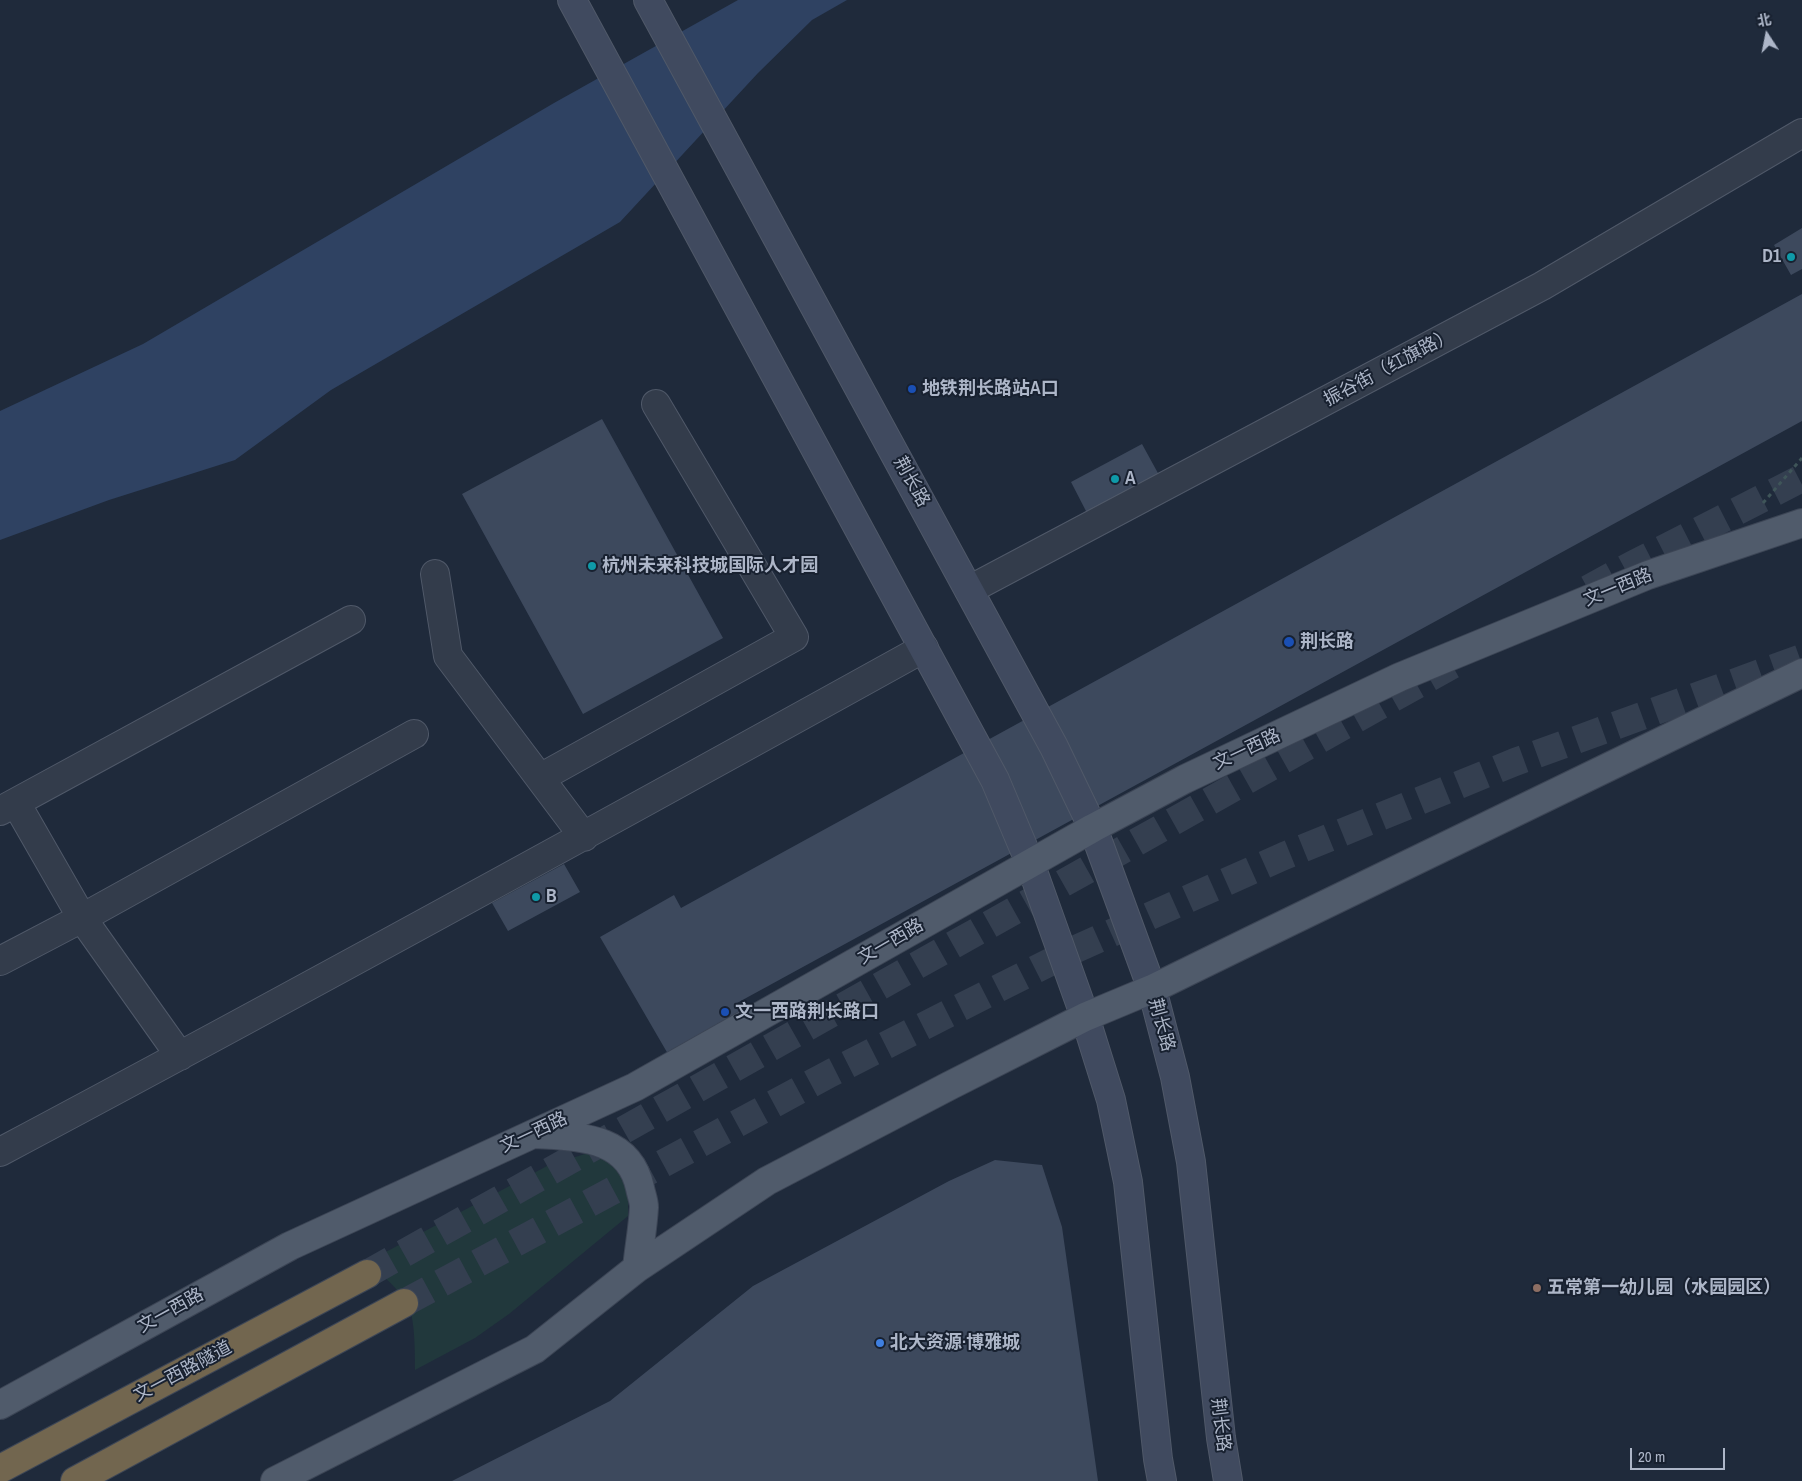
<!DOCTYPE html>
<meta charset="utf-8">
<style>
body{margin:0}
#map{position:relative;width:1802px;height:1481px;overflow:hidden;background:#1f2a3b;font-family:"Archivo Narrow","Noto Sans SC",sans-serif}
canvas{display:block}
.north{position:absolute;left:1742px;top:10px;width:50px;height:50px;-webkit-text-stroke:4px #182130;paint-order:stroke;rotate:349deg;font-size:14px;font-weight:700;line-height:20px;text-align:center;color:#adb6c8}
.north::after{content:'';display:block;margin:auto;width:18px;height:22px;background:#adb6c8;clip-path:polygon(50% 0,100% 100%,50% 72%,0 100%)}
.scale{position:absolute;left:1630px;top:1448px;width:95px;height:22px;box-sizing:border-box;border:2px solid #adb6c8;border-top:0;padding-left:6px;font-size:15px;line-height:18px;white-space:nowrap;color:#adb6c8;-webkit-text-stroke:4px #182130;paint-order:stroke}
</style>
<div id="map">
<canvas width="1802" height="1481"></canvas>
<div class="north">北</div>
<div class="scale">20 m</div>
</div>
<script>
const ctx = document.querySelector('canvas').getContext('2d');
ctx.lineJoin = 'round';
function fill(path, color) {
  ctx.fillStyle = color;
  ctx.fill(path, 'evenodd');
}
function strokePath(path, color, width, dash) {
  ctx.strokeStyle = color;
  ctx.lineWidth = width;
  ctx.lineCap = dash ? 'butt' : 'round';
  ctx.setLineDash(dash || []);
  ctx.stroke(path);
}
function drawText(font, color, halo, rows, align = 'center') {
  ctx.font = font + ' "Archivo Narrow","Noto Sans SC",sans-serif';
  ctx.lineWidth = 4;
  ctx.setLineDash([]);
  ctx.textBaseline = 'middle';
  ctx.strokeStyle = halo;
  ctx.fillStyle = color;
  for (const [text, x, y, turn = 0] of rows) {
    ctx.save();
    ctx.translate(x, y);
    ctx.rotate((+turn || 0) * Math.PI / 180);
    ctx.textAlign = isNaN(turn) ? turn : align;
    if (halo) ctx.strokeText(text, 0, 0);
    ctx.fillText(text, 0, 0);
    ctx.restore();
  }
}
const green = new Path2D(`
 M591 1152C626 1166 629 1180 628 1216L509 1314 475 1338 415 1370C415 1355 415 1320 409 1308 400 1289 382 1275 367 1262L547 1166Z`);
const water = new Path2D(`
 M738 0H847L812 20 758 73 620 222 331 390 235 460 109 500 0 540V411L143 344 554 103Z`);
const building = new Path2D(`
 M1802 228V269L1791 275 1774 245Z
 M1802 294V421L737 1003 743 1013 668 1054 600 937 674 895 681 908Z
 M602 419 723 638 583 714 462 494Z
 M1142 444 1159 475 1087 513 1071 482Z
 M564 864 580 892 508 931 492 903Z
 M995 1160 1042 1165 1062 1227 1098 1481H452L610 1401 753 1286 949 1181Z`);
const highwayTunnel = new Path2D(`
 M1588 589 1632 565 1802 478
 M367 1274 1452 665
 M404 1303 831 1073 1076 949 1284 856 1515 762 1802 658`);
const path = new Path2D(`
 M1763 503 1802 458`);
const street = new Path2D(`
 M435 574 448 656 584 837
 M969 590 1542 286 1802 133
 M540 778 794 637 656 404
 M16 803 82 918 180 1056
 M0 811 351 620
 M0 961 82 918 414 734
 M0 1152C310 987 617 818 924 648`);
const secondary = new Path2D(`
 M572 0 995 780 1030 863 1085 1017 1111 1100 1128 1182 1158 1459 1162 1481
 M648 0 1054 747 1093 828 1152 989 1175 1077 1191 1162 1221 1438 1228 1481`);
const primary = new Path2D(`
 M535 1134C579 1137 629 1136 640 1188 641 1194 644 1201 644 1207 643 1227 639 1248 637 1268
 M0 1405 290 1246 635 1087 1093 828 1185 779 1400 677 1648 575 1802 523
 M275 1481 535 1349 637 1268 767 1181 949 1086 1085 1017 1152 989 1250 941 1802 673`);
const highway = new Path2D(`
 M0 1469 367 1274
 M75 1481 404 1303`);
const markers = [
 [1791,257,5,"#0f9aa8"],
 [912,389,5,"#1a4fb4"],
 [1115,479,5,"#0f9aa8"],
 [592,566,5,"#0f9aa8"],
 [1289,642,6,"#1a4fb4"],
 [536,897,5,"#0f9aa8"],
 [725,1012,5,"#1a4fb4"],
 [1537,1288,5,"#8d6e63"],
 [880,1343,5,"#3f7fe0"]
];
const poiNames = [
 ["D1",1781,257,"right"],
 ["地铁荆长路站A口",922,389],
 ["A",1125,479],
 ["杭州未来科技城国际人才园",602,566],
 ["荆长路",1300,642],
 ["B",546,897],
 ["文一西路荆长路口",735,1012],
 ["五常第一幼儿园（水园园区）",1547,1288],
 ["北大资源·博雅城",890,1343]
];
const streetNames = [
 ["振谷街（红旗路）",1389,368,-28],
 ["荆长路",911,482,61],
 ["文一西路",1618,588,-22],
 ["文一西路",1247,750,-25],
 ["文一西路",891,942,-30],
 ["荆长路",1161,1025,75],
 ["文一西路",534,1133,-25],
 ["文一西路",171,1311,-29],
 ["文一西路隧道",183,1372,-28],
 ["荆长路",1220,1425,83]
];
fill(green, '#21383c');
fill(water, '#2f4262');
fill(building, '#3d495d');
strokePath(highwayTunnel, '#343f50', 28, [28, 14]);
strokePath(street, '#505969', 30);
strokePath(secondary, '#505969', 30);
strokePath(primary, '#3c4555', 30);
strokePath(highway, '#3d4656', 30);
strokePath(path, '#3f5559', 3, [4, 4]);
strokePath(street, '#333c4b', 28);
strokePath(secondary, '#404a5f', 28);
strokePath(primary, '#505b6b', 28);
strokePath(highway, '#72664f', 28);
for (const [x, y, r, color] of markers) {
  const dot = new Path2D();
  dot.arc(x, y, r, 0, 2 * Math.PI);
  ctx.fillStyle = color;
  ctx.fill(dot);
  strokePath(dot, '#182130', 2);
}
drawText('bold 18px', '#adb6c8', '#182130', poiNames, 'left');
drawText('18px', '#adb6c8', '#182130', streetNames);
</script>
